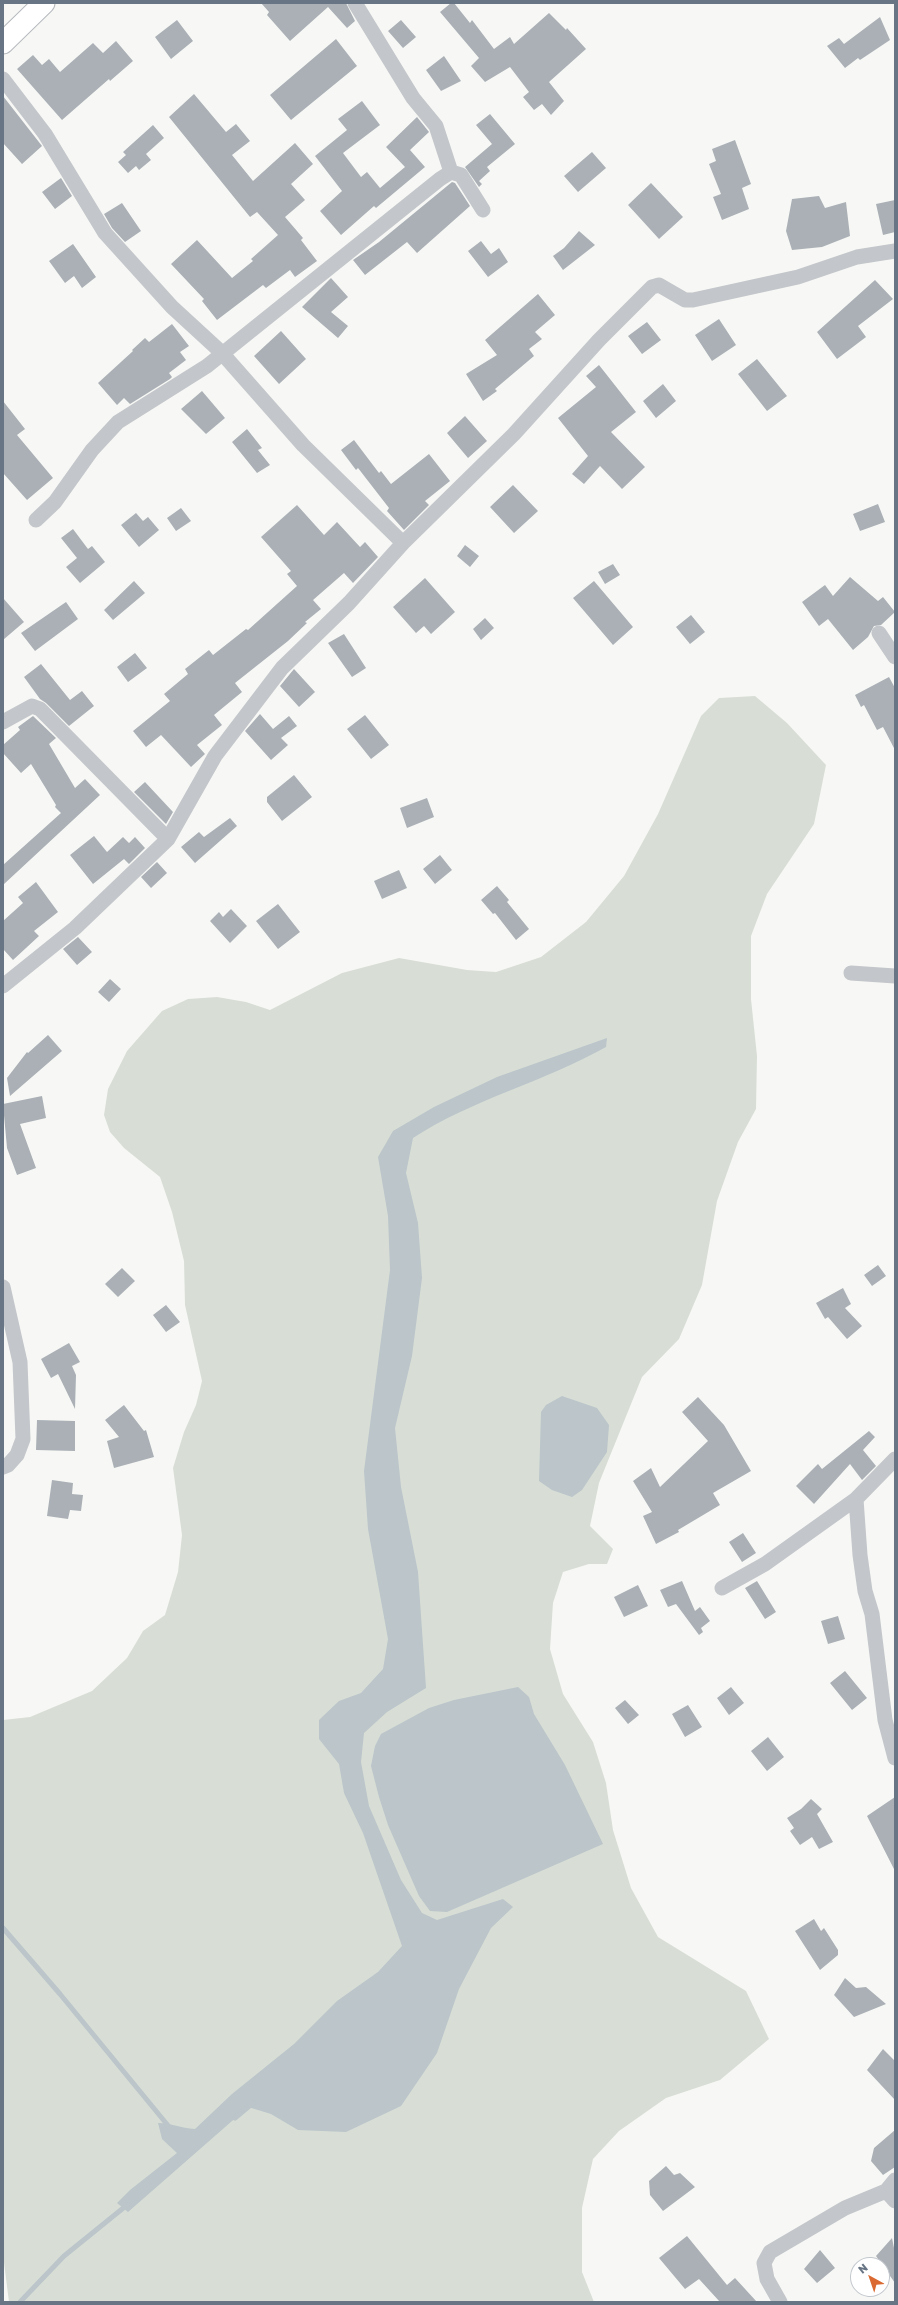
<!DOCTYPE html>
<style>
body{margin:0}
#map{position:relative;width:898px;height:2305px;overflow:hidden;background:#f7f8f5;font-family:"Golos Text",sans-serif}
canvas{display:block}
.frame{position:absolute;inset:0;border:4px solid #687584;pointer-events:none}
.north{position:absolute;left:850px;top:2257px;width:40px;height:40px;box-sizing:border-box;background:#fff;border:1px solid #c3c8ce;border-radius:50%;rotate:320deg;font-size:11px;font-weight:700;line-height:16px;text-align:center;color:#687584}
.north::after{content:'';display:block;margin:auto;width:14px;height:18px;background:#da6a32;clip-path:polygon(50% 0,100% 100%,50% 72%,0 100%)}
</style>
<div id="map">
<canvas width="898" height="2305"></canvas>
<div class="frame"></div>
<div class="north">N</div>
</div>
<script>
const ctx = document.querySelector('canvas').getContext('2d');
ctx.lineJoin = 'round';
function fill(path, color) {
  ctx.fillStyle = color;
  ctx.fill(path, 'evenodd');
}
function strokePath(path, color, width, dash) {
  ctx.strokeStyle = color;
  ctx.lineWidth = width;
  ctx.lineCap = dash ? 'butt' : 'round';
  ctx.setLineDash(dash || []);
  ctx.stroke(path);
}
const green = new Path2D(`
 M755 696 787 723 826 765 814 824 767 894 751 936V999L757 1056 756 1109 738 1142 717 1201 702 1285 679 1339 642 1377 599 1483 590 1526 613 1549 607 1564H589L563 1572 553 1603 550 1649 563 1694 593 1742 606 1783 613 1830 631 1888 658 1937 746 1991 769 2039 720 2080 666 2098 619 2131 593 2159 582 2208V2272L594 2302H9L3 2255V1720L30 1717 92 1691 127 1658 143 1631 165 1615 178 1572 182 1535 173 1468 184 1432 196 1405 202 1381 185 1305 184 1261 172 1212 160 1177 124 1148 110 1132 104 1115 108 1089 127 1051 162 1011 188 999 217 997 246 1002 270 1010 342 973 399 958 467 970 496 972 541 957 586 922 624 876 658 814 701 716 719 698Z`);
const water = new Path2D(`
 M607 1038 606 1047C544 1082 473 1099 413 1138L406 1173 418 1223 422 1278 412 1356 395 1428 401 1487 418 1572 426 1688 387 1712 364 1733 361 1762 369 1806 401 1880 422 1913 437 1920 503 1899 513 1907 491 1928 459 1989 437 2053 401 2106 346 2132 298 2130 271 2114 248 2107 128 2212 117 2203 130 2190 177 2153 162 2139 158 2123C171 2123 181 2128 195 2129L232 2094 294 2044 337 2001 378 1972 402 1946 363 1833 344 1793 339 1764 319 1739V1720L339 1701 361 1693 383 1669 388 1639 368 1529 364 1471 390 1270 388 1216 378 1157 393 1131 434 1107 497 1077Z
 M562 1396 597 1408 609 1425 607 1452 582 1490 572 1497 552 1490 539 1481 541 1412 546 1405Z
 M518 1687 529 1697 534 1714 565 1765 603 1844 447 1912 430 1911 419 1896 388 1825 379 1797 371 1766 375 1746 381 1734 429 1708 454 1700Z`);
const stream = new Path2D(`
 M3 1928 60 1994 170 2128
 M235 2118 253 2103
 M20 2302 64 2256 127 2205`);
const building = new Path2D(`
 M261 3H346L355 21 347 28 328 7 290 41 267 15 269 12Z
 M451 3H454L470 23 472 20 494 49 510 37 514 44 549 13 566 30 567 28 586 49 549 82 564 101 551 115 542 104 534 110 523 97 529 92 510 67 485 82 471 66 479 58 440 12Z
 M880 17 890 40 860 60 858 58 845 68 827 46 839 38 844 44Z
 M177 20 193 41 171 59 155 37Z
 M401 20 416 37 403 48 388 31Z
 M336 39 357 66 291 120 270 95Z
 M116 41 133 61 110 81 109 79 62 120 17 69 33 55 42 65 49 59 60 72 93 43 103 53Z
 M444 56 461 81 441 91 426 70Z
 M194 94 226 132 236 124 250 141 232 155 253 181 295 143 313 164 291 184 305 200 285 217 303 238 301 240 317 261 295 277 290 270 266 288 263 285 217 320 202 301 204 299 171 264 197 240 232 278 253 261 251 259 278 235 257 212 250 217 169 117Z
 M3 96 42 146 22 164 3 143Z
 M362 101 380 125 343 153 361 177 367 172 380 188 405 167 386 147 417 117 429 132 410 150 425 167 376 208 374 206 341 235 320 211 342 191 315 156 347 130 338 119Z
 M490 114 515 144 487 167 490 171 479 181 482 184 479 187 465 167 492 144 476 125Z
 M153 125 164 138 146 154 151 160 139 170 136 166 128 173 118 162 126 155 123 152Z
 M735 140 751 184 742 188 749 209 722 220 713 197 721 194 709 164 716 161 712 149Z
 M592 152 606 168 578 192 564 176Z
 M61 178 72 196 55 209 42 192Z
 M452 182 455 183 470 206 417 253 407 242 365 275 353 260 379 242Z
 M651 183 683 217 659 239 628 205Z
 M819 196 825 208 846 202 850 236 822 247 792 250 786 231 792 199Z
 M895 200V232L883 235 876 204Z
 M122 203 141 231 125 242 112 228 104 214Z
 M579 231 595 245 563 270 553 256 564 248Z
 M481 241 491 254 499 248 508 262 488 277 468 251Z
 M73 244 96 277 82 288 74 276 65 283 49 261Z
 M331 278 348 297 331 312 348 326 338 338 302 307Z
 M875 280 893 299 858 326 866 337 837 359 817 332Z
 M538 294 555 315 535 332 542 339 529 349 534 356 495 389 497 391 483 401 466 374 497 355 485 340Z
 M719 319 736 345 712 361 695 335Z
 M647 322 661 340 642 354 628 336Z
 M172 324 189 346 180 352 186 360 169 373 172 377 170 379 130 404 124 398 117 405 98 383 133 351 132 350 145 338 149 342Z
 M281 331 306 359 279 384 254 356Z
 M757 359 787 396 767 411 738 374Z
 M599 365 636 412 611 432 645 467 622 489 600 466 584 484 572 474 588 456 558 418 596 387 586 376Z
 M663 384 676 401 656 418 643 401Z
 M202 391 225 418 206 434 181 409Z
 M3 401 25 429 17 435 53 478 27 500 3 473Z
 M465 416 487 441 468 458 447 433Z
 M247 429 262 448 258 450 270 465 257 473 232 442Z
 M354 440 379 473 381 471 391 484 429 454 450 481 425 501 429 505 404 530 387 511 389 508 358 468 356 470 341 450Z
 M513 485 538 511 514 533 490 507Z
 M878 504 885 522 860 531 853 514Z
 M297 505 324 535 337 522 360 547 365 542 378 557 353 583 344 573 313 600 321 609 305 622 307 623 288 641 235 683 242 692 214 715 222 725 197 745 205 754 191 767 161 735 146 747 133 731 170 701 164 694 188 674 185 669 209 650 213 655 246 629 248 630 297 586 287 574 291 571 261 537Z
 M181 508 191 521 176 531 167 518Z
 M136 513 143 521 148 517 159 530 139 547 121 525Z
 M73 529 88 549 92 546 105 562 80 583 66 567 77 558 61 538Z
 M465 545 479 556 470 567 457 556Z
 M613 564 620 575 605 584 598 572Z
 M850 577 878 601 883 597 895 612 881 625 874 626 868 637 853 650 828 619 819 626 802 602 825 585 833 596Z
 M425 578 455 612 431 634 424 626 416 633 393 607Z
 M134 581 145 593 113 620 104 610Z
 M594 581 633 627 613 645 573 598Z
 M3 598 24 622 3 640Z
 M66 602 78 619 35 651 21 633Z
 M691 615 705 632 690 644 676 627Z
 M485 618 494 628 481 640 473 629Z
 M344 634 366 668 352 677 328 643Z
 M135 653 147 668 128 682 117 667Z
 M41 664 70 700 82 691 94 706 69 726 46 703 40 699 24 677Z
 M294 669 315 692 299 707 280 686Z
 M889 677 895 688V750L883 727 877 730 864 705 861 707 855 695Z
 M260 714 273 729 289 716 297 726 281 738 288 745 271 760 245 731Z
 M365 715 389 745 371 759 347 729Z
 M33 716 56 738 49 744 75 788 85 779 100 795 3 885V865L61 813 55 807 56 805 31 764 21 773 3 753V745L20 730 18 727Z
 M294 775 312 797 282 821 267 802V797Z
 M145 782 173 812 166 824 134 792Z
 M427 798 434 817 407 828 400 808Z
 M230 818 237 826 195 863 181 847 199 832 204 837Z
 M94 836 107 852 123 837 129 843 135 837 145 848 129 864 124 859 93 884 70 855Z
 M440 855 452 870 435 884 423 869Z
 M157 862 167 873 151 888 141 877Z
 M399 870 407 888 382 899 374 881Z
 M36 882 58 912 34 931 39 936 13 960 3 949V921L23 903 18 897Z
 M497 886 509 900 507 902 529 929 516 940 495 913 493 914 481 900Z
 M278 904 300 932 278 949 256 921Z
 M231 909 247 926 230 943 210 921 219 912 223 917Z
 M78 937 92 952 77 965 63 949Z
 M110 979 121 989 109 1002 98 992Z
 M48 1035 62 1051 10 1096 7 1078 27 1052 28 1053Z
 M42 1096 46 1118 20 1124 36 1168 17 1175 7 1148 3 1104Z
 M878 1265 886 1276 872 1286 864 1275Z
 M122 1268 135 1281 118 1297 105 1284Z
 M843 1288 851 1304 845 1308 862 1326 847 1339 828 1317 825 1319 816 1303Z
 M166 1305 180 1322 166 1332 153 1315Z
 M69 1343 80 1362 72 1366 76 1375 75 1409 58 1374 51 1378 41 1359Z
 M698 1397 724 1425 751 1471 713 1493 720 1505 678 1530 679 1532 656 1544 643 1516 652 1512 633 1481 651 1468 660 1487 708 1441 682 1412Z
 M124 1405 144 1431 146 1430 154 1457 114 1468 107 1441 119 1437 105 1420Z
 M37 1420 75 1421V1451L36 1450Z
 M869 1431 875 1437 863 1450 876 1466 862 1480 850 1464 814 1504 796 1486 818 1464 822 1469Z
 M52 1480 73 1483 72 1494 83 1495 81 1511 70 1510 68 1519 47 1516Z
 M743 1533 756 1553 742 1562 729 1542Z
 M682 1581 695 1611 700 1607 710 1621 701 1628 703 1632 699 1635 676 1604 668 1607 660 1590Z
 M757 1581 776 1612 765 1619 745 1588Z
 M638 1585 648 1606 624 1617 614 1597Z
 M838 1616 845 1639 828 1644 821 1621Z
 M845 1671 867 1698 852 1710 830 1683Z
 M731 1687 744 1703 729 1715 717 1698Z
 M625 1700 639 1715 628 1724 615 1708Z
 M688 1705 702 1727 685 1737 672 1714Z
 M768 1737 784 1757 767 1771 751 1751Z
 M895 1797V1871L867 1816Z
 M811 1799 822 1809 817 1814 833 1842 819 1849 812 1837 800 1845 790 1831 794 1828 787 1818 801 1809Z
 M814 1919 821 1931 824 1928 838 1950V1955L820 1970 795 1931Z
 M845 1978 856 1988 866 1987 886 2004 854 2017 834 1995Z
 M883 2049 895 2061V2100L867 2070Z
 M895 2130V2167L883 2175 871 2161 874 2148Z
 M666 2166 674 2175 680 2173 695 2187 663 2211 650 2195 649 2181Z
 M687 2236 727 2285 735 2278 757 2302H720L699 2279 685 2289 659 2258Z
 M892 2238 895 2253V2283L876 2256Z
 M820 2250 835 2268 817 2283 804 2269Z`);
const street = new Path2D(`
 M355 3 413 98 436 126 451 172
 M3 79 45 134 105 233 172 307 221 352 303 445 403 543
 M36 520 55 502 92 450 118 422 207 366 440 179 451 172 461 175 483 210
 M879 633 895 657
 M3 722 32 706 40 709 168 839
 M851 973 895 976
 M3 986 75 928 168 839 215 756 282 668 349 603 403 543 514 434 599 340 652 287 659 285 685 300H693L798 277 857 257 895 251
 M3 1287 20 1362 23 1439 17 1455 8 1465 3 1467
 M895 1459 856 1499 860 1555 865 1591 872 1614 885 1720 895 1758
 M722 1588 765 1564 856 1499
 M886 2191 895 2180
 M780 2302 767 2279 764 2263 770 2252 845 2208 886 2191 895 2201`);
const secondary = new Path2D(`
 M3 43 44 3`);
fill(green, '#d8ded6');
fill(water, '#bbc5ca');
strokePath(stream, '#bbc5ca', 5);
fill(building, '#aab0b6');
strokePath(secondary, '#b6babe', 23);
strokePath(street, '#c3c6ca', 15);
strokePath(secondary, '#fff', 21);
</script>
